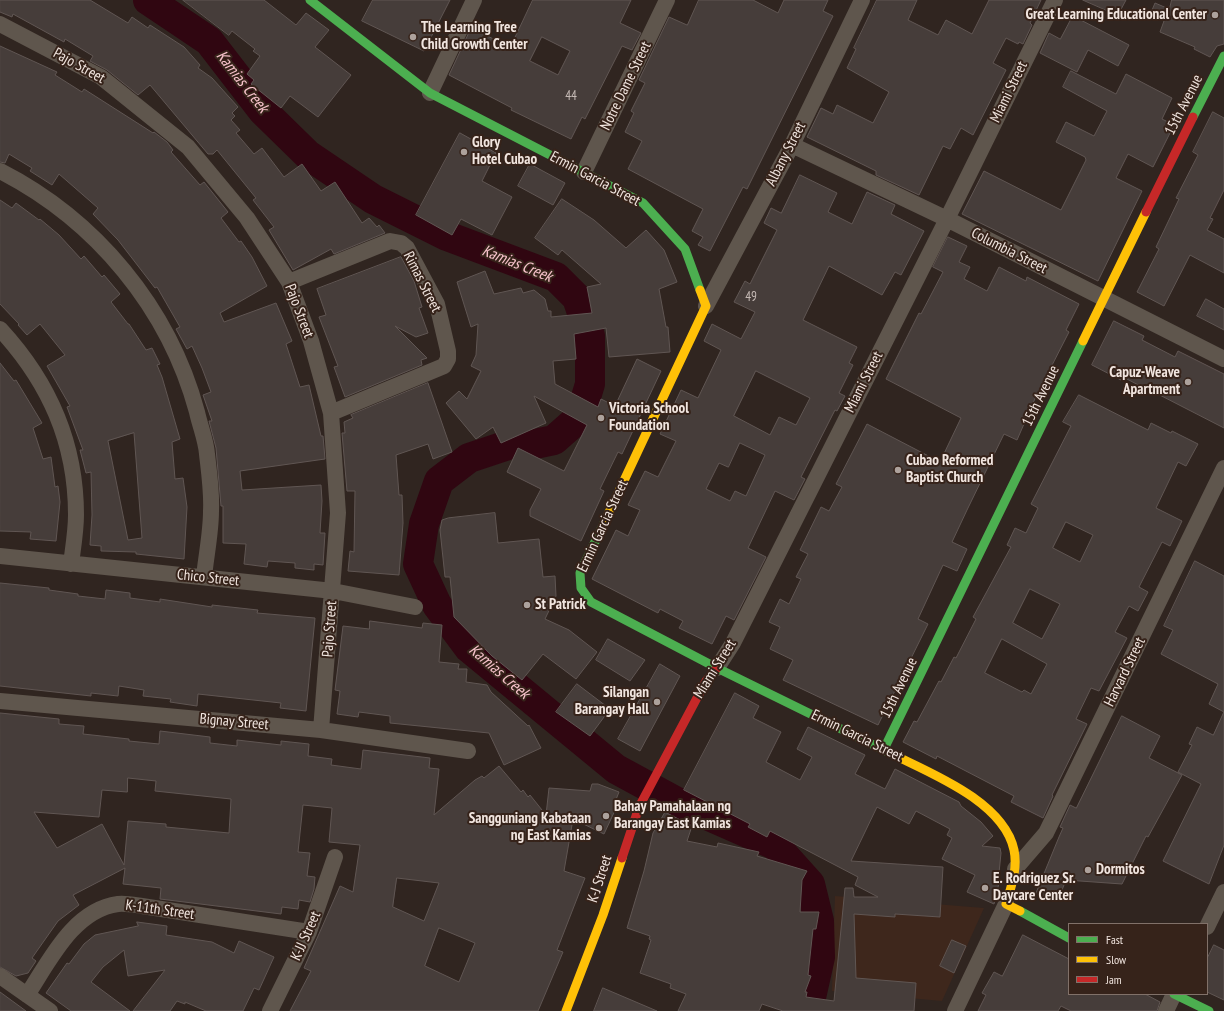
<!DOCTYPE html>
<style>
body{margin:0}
#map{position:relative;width:1224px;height:1011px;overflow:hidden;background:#302520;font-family:"PT Sans Narrow",sans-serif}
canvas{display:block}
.legend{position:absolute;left:1068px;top:923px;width:140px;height:72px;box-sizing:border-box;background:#36231a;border:1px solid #817169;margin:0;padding:5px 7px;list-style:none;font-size:12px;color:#f1e5df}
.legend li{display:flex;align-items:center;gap:8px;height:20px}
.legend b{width:20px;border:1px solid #817169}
</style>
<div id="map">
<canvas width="1224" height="1011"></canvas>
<ul class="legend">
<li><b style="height:5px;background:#4caf50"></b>Fast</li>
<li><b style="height:5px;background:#ffc107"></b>Slow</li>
<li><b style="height:5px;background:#c62828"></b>Jam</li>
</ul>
</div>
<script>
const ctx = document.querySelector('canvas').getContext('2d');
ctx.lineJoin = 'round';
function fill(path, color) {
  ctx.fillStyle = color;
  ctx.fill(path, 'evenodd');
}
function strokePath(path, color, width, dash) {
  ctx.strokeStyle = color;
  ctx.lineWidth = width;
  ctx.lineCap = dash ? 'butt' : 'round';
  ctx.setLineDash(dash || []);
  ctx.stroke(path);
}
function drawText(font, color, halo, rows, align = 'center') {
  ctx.font = font + ' "PT Sans Narrow",sans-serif';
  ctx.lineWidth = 4;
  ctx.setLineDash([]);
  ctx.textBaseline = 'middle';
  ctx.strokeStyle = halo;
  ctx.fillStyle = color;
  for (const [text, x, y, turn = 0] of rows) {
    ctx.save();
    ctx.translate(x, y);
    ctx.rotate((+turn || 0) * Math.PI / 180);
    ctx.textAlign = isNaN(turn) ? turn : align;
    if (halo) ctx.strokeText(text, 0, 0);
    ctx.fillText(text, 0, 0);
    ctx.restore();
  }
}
const built = new Path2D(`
 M835 896 984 908 942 1001 832 991Z`);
const river = new Path2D(`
 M148 0 209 41 263 111 308 155 373 199 447 236 556 277 577 298 590 336V384L580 417 554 440 530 445 511 444 469 458 439 481 424 524 418 564 437 605 469 648 616 769 675 801 775 845 810 884 819 921 820 957 808 1011`);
const building = new Path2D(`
 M0 0H90L128 23 132 17 148 28 150 25 184 47 200 65 198 68 212 78 238 107 232 113 235 116 231 120 240 130 236 133 254 154 262 148 284 177 302 164 321 191 335 182 362 223 369 218 377 227 379 225 385 233 334 254 331 249 293 270 269 230 274 227 253 200 256 198 217 150 213 154H208L150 85 138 95 107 70 90 61 93 56 65 39 64 42 13 14 12 17 0 12Z
 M183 0H264L296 25 306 13 329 30 315 47 351 75 318 117 290 96 281 108 251 84 254 80 247 74 260 56 253 51 255 49 232 31 229 35Z
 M373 0H450L424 51 362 21Z
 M533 0H631L620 23 641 33 632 50 622 46 585 119 582 117 571 139 511 110 512 108 449 75 471 28 510 47ZM542 37 570 51 558 75 530 61Z
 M699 0H753L778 13 784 0H828L823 11 833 16 747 189 743 187 710 251 698 245 703 237 692 231 703 209 628 169 642 141 625 132 634 113 631 111 645 83 639 80 669 17 687 25Z
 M877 0H917L908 20 938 35 946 20 972 34 989 0H1041L1030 23 1032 25 1023 44 1019 42 1018 44 1006 38 993 63 1006 70 973 135 961 128 950 149 943 146 919 195 876 175V171L807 137 821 108 833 114 837 105 873 123 889 92 847 68 856 49 854 48Z
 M1083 0H1126L1118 15Z
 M1172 0H1224V44L1217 46 1210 57 1194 49 1195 47 1160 32 1164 21 1150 15 1155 3 1169 9Z
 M1073 16 1129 45 1118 66 1088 50 1077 72 1040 53 1049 33 1060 39Z
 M0 46 57 72 55 75 82 92 84 89 153 133 154 132 167 142 173 150 171 152 200 185 204 182 228 212 221 218 239 242 241 241 252 257 267 286 220 313 224 322 276 303 292 341 286 344 300 387 309 385 321 436H323L325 459 240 471 242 490 321 485 322 501 320 533H325L323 565 314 564V570L295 568V563L268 561 267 567 244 564 246 544 223 543V506H221L216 448 209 421H212L203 395 211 392 202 368 192 346 187 349 176 329 180 327 157 287 155 288 118 240 93 214 98 208 59 174 52 185 30 171 32 168 9 154 5 163 0 162Z
 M1071 71 1116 94 1126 74 1172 98 1162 119 1174 125 1153 167 1128 154 1116 178 1142 191 1098 281 962 214 984 171 1061 210 1086 160 1085 157 1056 142 1066 122 1094 136 1107 111 1063 87Z
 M1213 112 1224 118V190L1210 218 1213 219 1207 230 1224 239V273L1190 255 1164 306 1137 292 1159 249 1156 247 1179 199 1176 198 1198 155 1193 152Z
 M460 133 496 153 482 181 512 197 492 235 461 219 452 235 416 215Z
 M530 164 565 183 553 205 518 186Z
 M800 175 837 193 828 212 852 224 867 192 895 205 891 214 924 231 901 275 895 272 882 295 829 266 803 320 857 347 849 363 853 365 839 393 845 396 837 411 835 410 801 477 805 479 794 500 775 491 748 548 766 557 734 620 726 616 712 644 679 628 683 621 660 609 658 613 592 579 616 530 628 536 640 510 628 505 645 471 658 477 676 441 660 434 681 390 698 398 721 350 704 341 712 324 741 339 755 312 734 302 745 281 750 284 777 230 764 223 771 208 781 213ZM756 371 810 398 796 425 779 417 770 435 734 416ZM740 443 765 455 746 496 735 491 730 501 706 489 719 463 728 467Z
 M562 199 594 220 626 248 646 230 664 250 677 282 659 289 666 327H668L670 352 609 357 606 328 574 334 576 359 553 361 555 384 598 407 601 399 615 406 637 359 661 371 622 454 618 452 600 489 604 491 581 541 530 516V510L541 489 507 472 518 448 564 471 587 425 534 396 546 423 501 443 493 427 476 439 446 403 459 391 467 399 481 371 471 366 476 355 478 324 471 327 457 282 485 271 494 294 521 288 523 293 534 290 545 299 548 311H551V317L592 313 587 287 601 284 562 250 558 255 535 238Z
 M0 200 12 208 16 203 39 220 40 219 59 235 81 259 84 256 102 277 104 275 120 294 111 302 128 324H129L146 350 152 348 160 364 157 365 162 377 180 439 172 442 175 479 183 478 187 507 184 559 136 554V552L101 551V546L90 545 92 515 91 472 86 473 80 450H83L67 407 70 406 47 366 65 355 40 324 27 335 18 325 19 324 0 304ZM134 433 142 538 128 540 108 441Z
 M948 237 967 246 959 262 970 267 964 279 987 291 999 267 1026 281 1027 277 1079 304 1066 330 1069 332 1047 375 1050 377 1041 396 1037 394 1017 440 1004 434 967 510 952 542 967 549 957 571 943 565 918 619 928 624 878 725 783 680 793 660 770 649 780 627 769 622 780 599 789 604 801 579 796 577 808 554 800 550 821 507 829 511 842 487 836 484 867 424 940 462 961 418 886 379 919 313 921 314 943 272 933 267Z
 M401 257 414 281 422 307 419 308 428 333 416 337 395 326 427 358 421 360 422 365 345 397 334 367 338 366 319 317 326 315 317 289Z
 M1206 299 1224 309V330L1197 316Z
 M1114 321 1144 336 1142 340 1175 357 1178 351 1224 374V428L1150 390V391L1123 377 1121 380 1092 365Z
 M0 363 14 381 16 380 42 423 33 428 43 459 51 457 55 487 58 486 60 502 56 541 30 539 31 532 0 531Z
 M428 383 452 452 433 459 428 444 396 455 399 495H402L403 523 399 575 348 571 350 551 354 552 355 491H347L342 433H345L344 422 353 418 351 415Z
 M1079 395 1148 430 1151 423 1171 433 1172 431 1198 444 1186 466 1178 462 1156 508 1182 521 1170 546 1162 542 1139 587 1148 592 1138 611 1129 606 1115 632 1127 638 1099 691 1091 688 1076 719 1087 724 1052 795 1053 796 1043 818 1011 802 1014 796 937 756 936 759 903 742 914 721 917 722 939 681 941 682 954 657 956 658 976 619 973 617 1011 547 1007 545 1015 528 1026 533 1038 508 1031 504 1071 426 1063 422ZM1066 522 1093 535 1080 562 1053 548ZM1030 589 1060 604 1042 639 1013 623ZM1002 639 1047 664 1031 694 1024 690 1022 692 985 673Z
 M495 513 498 543 539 539 543 577 555 576 556 596 545 619 569 630 597 652 576 679 543 654 522 680 492 656 454 617 450 577H445L440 530 442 520 448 518Z
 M1195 561 1224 576V712L1209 704 1218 684 1161 654 1173 630 1164 626Z
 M0 583 49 588V590L78 594V596L105 599 106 590 130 593V598L160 602V599L212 607V605L258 610 257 613 315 618 306 711 280 708 281 703 198 694 197 706 170 702 171 699 143 696 144 690 119 686 118 696 91 693V696L0 686Z
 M370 621 422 628 423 623 442 625 439 662 459 664 458 669H467L466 682 487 685 491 692 528 726 529 725 541 748 504 765 489 733 390 723V716L359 712 358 717 337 714 340 691 335 690 343 626 369 629Z
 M608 639 645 660 630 681 596 660Z
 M660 664 680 676 640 751 618 739Z
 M577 684 610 709 590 736 556 712Z
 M735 693 759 706 753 718 781 732 766 762 800 780 812 757 797 749 808 727 865 755 855 774 885 789 895 769 959 802 961 806 981 822 993 836 982 846 1000 848 1001 853 998 883H999L994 904 967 892 975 875 942 859 952 838 947 835 950 829 916 811 909 824 877 807 851 861 943 867 940 917 895 914V917L854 914 856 978 916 983 914 1011H783L762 1004 759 1011H678L686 994 670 988 671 984 640 973 651 940 649 939 650 936 627 928 644 871 653 833 665 812 692 826 687 841 717 847 718 843 759 852 757 856 807 871 802 880 800 912H819L816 929H813L808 975 811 976 805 992H807L806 997 834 1001 845 888H853L854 897H878L855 885 858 877 770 831 767 837 748 827 750 824 684 790Z
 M1224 712V845L1209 884 1163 861 1201 784 1178 772 1192 745 1189 744 1197 727 1213 735Z
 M0 713 59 719V724L84 726 83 734 129 739V741L159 744 160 731 210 737V743L237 746V740L281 745V741L309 744 308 756 332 759 331 765 361 769 363 750 430 758 429 768 439 769 434 815 475 780 482 776 484 778 499 766 521 792 523 790 528 797 530 795 546 815 549 788 590 791 592 784H598L619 792 615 802 618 804 604 834 573 819 564 871 585 878 557 950 563 952 538 1011H290L311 971 304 968 340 886 353 892 360 845 329 842 332 808 303 805 298 852 310 853 307 876 315 877 314 889 310 902 299 900 298 909 282 907 281 914 160 899 161 888 123 884 125 868 73 895 79 905 58 921 32 958 36 961 28 973 16 976 0 967ZM128 778 156 781 155 791 231 799 229 833 166 827V824L128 821 124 865 102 824 57 848 34 812 99 817 102 790 127 792ZM397 878 439 883 424 921 393 907ZM439 928 475 943 459 982 425 966Z
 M1122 716 1160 736 1149 758 1182 775 1148 837 1146 836 1122 884 1066 880 1058 900 1036 893 1059 837 1063 828 1060 827 1070 805 1076 808Z
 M137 922 167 926 166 935 212 942 234 953 239 941 274 957 259 990 254 988 243 1011H206L185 1002V1004L177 1001 170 1011H133L165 970 128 976 124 950 103 967 91 982 130 1011H71L46 993 67 963 69 964 84 944 95 935 138 926Z
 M1023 935 1069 959V994H1145L1160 1002 1157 1011H1071L1061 1006 1058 1011H978L986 995 982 993 994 972 1002 976Z
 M952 940 966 946 954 973 940 966Z
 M1214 945 1224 950V1000L1207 992V959Z
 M603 988 657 1011H594Z
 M0 992 26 1011H0Z`);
const street = new Path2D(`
 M0 24 101 77 188 147 247 218 289 282 311 341 331 413 338 513 321 730
 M430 93 474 0
 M792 145 947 219 1224 359
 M0 171C96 220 169 308 197 412 200 426 206 440 207 454 209 472 212 492 211 511 211 533 206 556 204 577
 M584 172 667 0
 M289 282 390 241 401 243 407 248 437 304 448 351V359L444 366 331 413
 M706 306 792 145 862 0
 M0 329C49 382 76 442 76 515 76 531 73 548 71 564
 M0 556 333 591 415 607
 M717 668 733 643 947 219 1055 0
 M0 701 321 730 468 751
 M1015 869 1046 833 1224 468
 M1207 927 1224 892
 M0 976 50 1011
 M27 995C49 962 73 910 118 904 125 903 135 905 142 906L309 932
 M270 1011 309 932 335 857
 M955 1011 1006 904
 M1166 1011 1174 994`);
const fast = new Path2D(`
 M310 0 430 93 643 203 685 249 700 290
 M1193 117 1224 56
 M605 521 580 573 581 588 591 602 717 668 896 756
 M884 749 1083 341
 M1020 911 1069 938
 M1174 994 1209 1011`);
const slow = new Path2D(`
 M1083 341 1146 212
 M605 521 706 306 700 290
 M896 756C935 775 1004 803 1014 850 1018 869 1011 887 1006 904L1020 911
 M566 1011 603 915 622 858`);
const jam = new Path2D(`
 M1146 212 1193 117
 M622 858 639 807 706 681 717 668`);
const markers = [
 [1215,15,4,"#ada29c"],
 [413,37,4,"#ada29c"],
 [464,152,4,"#ada29c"],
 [1188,382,4,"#ada29c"],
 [601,418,4,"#ada29c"],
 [898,470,4,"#ada29c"],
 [527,605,4,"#ada29c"],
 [657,702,4,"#ada29c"],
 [606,816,4,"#ada29c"],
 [599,828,4,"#ada29c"],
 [1088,870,4,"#ada29c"],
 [985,888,4,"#ada29c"]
];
const numberNames = [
 ["44",571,96],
 ["49",751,297]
];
const poiNames = [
 ["Great Learning Educational Center",1207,15,"right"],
 ["The Learning Tree",421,28],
 ["Child Growth Center",421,45],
 ["Glory",472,143],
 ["Hotel Cubao",472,160],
 ["Capuz-Weave",1180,373,"right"],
 ["Apartment",1180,390,"right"],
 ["Victoria School",609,409],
 ["Foundation",609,426],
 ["Cubao Reformed",906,461],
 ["Baptist Church",906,478],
 ["St Patrick",535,605],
 ["Silangan",649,693,"right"],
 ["Barangay Hall",649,710,"right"],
 ["Bahay Pamahalaan ng",614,807],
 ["Barangay East Kamias",614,824],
 ["Sangguniang Kabataan",591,819,"right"],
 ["ng East Kamias",591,836,"right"],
 ["Dormitos",1096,870],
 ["E. Rodriguez Sr.",993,879],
 ["Daycare Center",993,896]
];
const streetNames = [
 ["Pajo Street",79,66,29],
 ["Notre Dame Street",626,86,-64],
 ["Miami Street",1009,92,-64],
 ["15th Avenue",1184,105,-63],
 ["Albany Street",786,154,-63],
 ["Ermin Garcia Street",595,179,28],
 ["Columbia Street",1009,251,27],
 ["Rimas Street",422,282,63],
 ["Pajo Street",299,311,69],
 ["Miami Street",864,382,-63],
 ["15th Avenue",1041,396,-64],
 ["Ermin Garcia Street",603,526,-65],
 ["Chico Street",208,578,6],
 ["Pajo Street",330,629,-86],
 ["Miami Street",715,669,-58],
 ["Harvard Street",1125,672,-64],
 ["15th Avenue",899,688,-64],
 ["Bignay Street",234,722,5],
 ["Ermin Garcia Street",857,736,26],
 ["K-J Street",600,879,-72],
 ["K-11th Street",160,910,8],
 ["K-JJ Street",306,936,-66]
];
const waterNames = [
 ["Kamias Creek",242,82,52],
 ["Kamias Creek",517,264,22],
 ["Kamias Creek",499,672,41]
];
fill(built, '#3e271c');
strokePath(river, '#300611', 30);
fill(building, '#463d3a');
strokePath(building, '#605653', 1);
strokePath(street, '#5f564d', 16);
strokePath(fast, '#4caf50', 9);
strokePath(slow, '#ffc107', 9);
strokePath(jam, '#c62828', 9);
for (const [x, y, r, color] of markers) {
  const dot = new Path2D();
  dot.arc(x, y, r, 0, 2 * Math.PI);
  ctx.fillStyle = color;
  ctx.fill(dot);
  strokePath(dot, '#36231a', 1.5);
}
drawText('13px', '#c6bbb6', null, numberNames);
drawText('bold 15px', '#f1e5df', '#36231a', poiNames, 'left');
drawText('15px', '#f1e5df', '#36231a', streetNames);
drawText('italic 16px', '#f7c3cb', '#36231a', waterNames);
</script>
